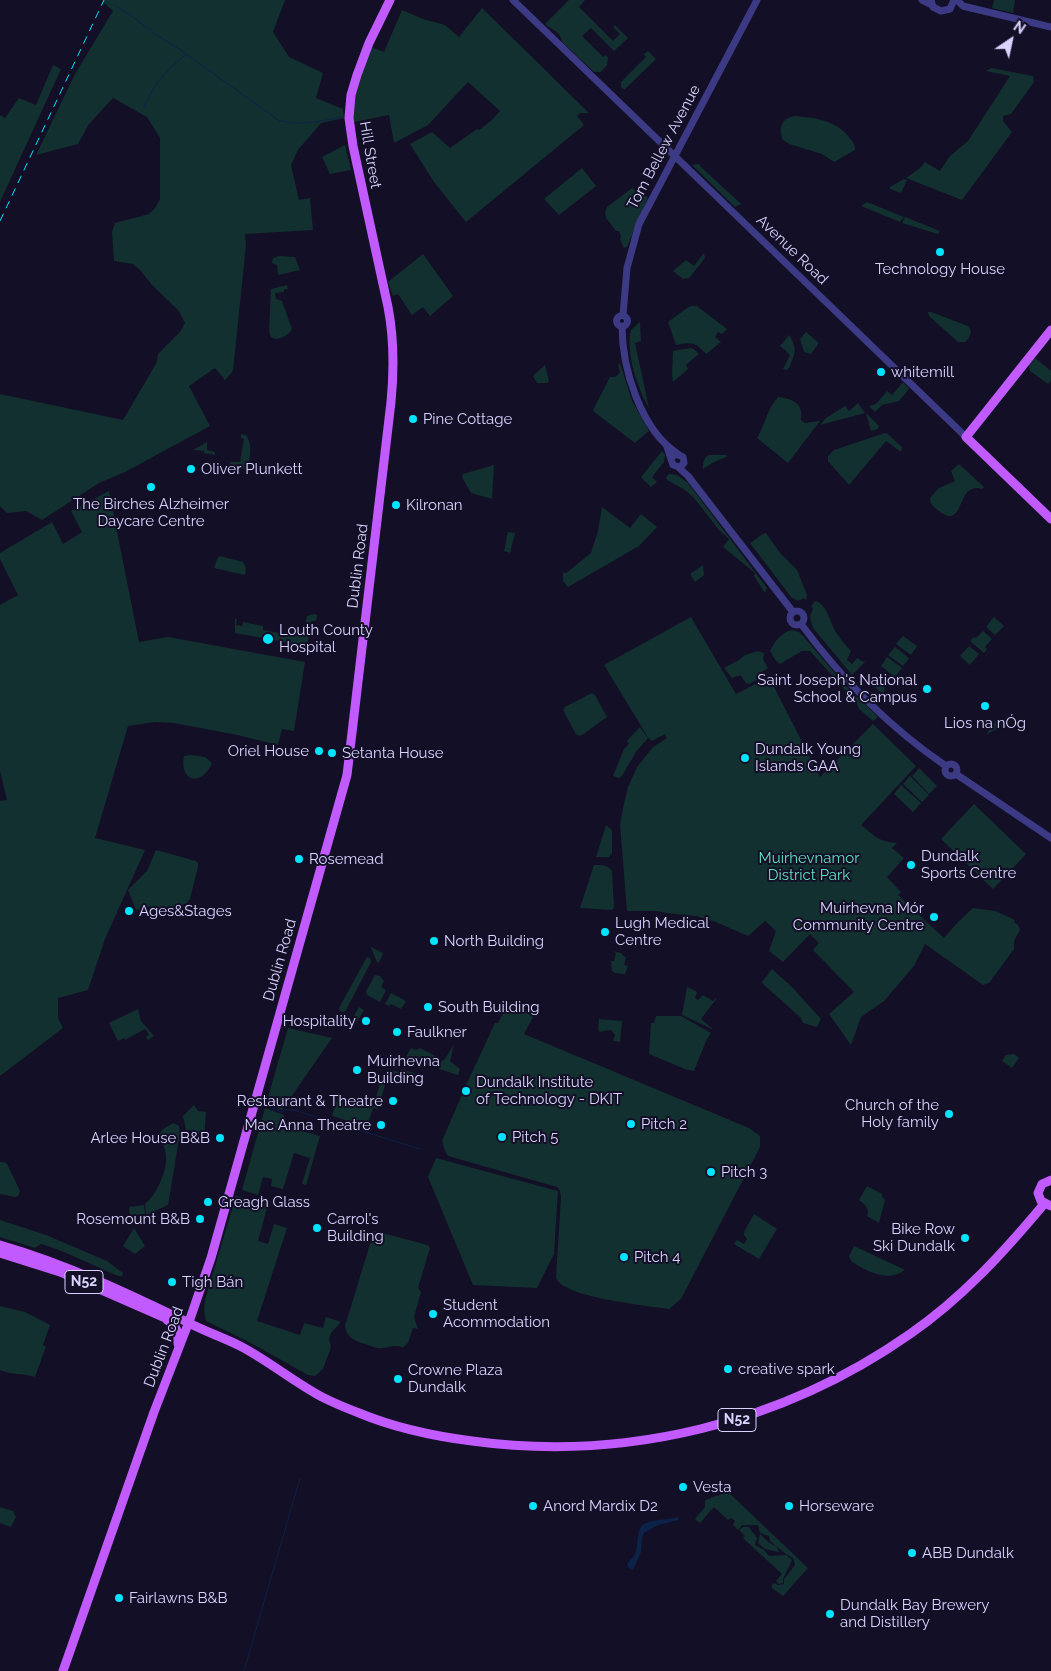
<!DOCTYPE html>
<meta charset="utf-8">
<style>
body{margin:0}
#map{position:relative;width:1051px;height:1671px;overflow:hidden;background:#130f26;font-family:Raleway,sans-serif}
canvas{display:block}
.north{position:absolute;left:986px;top:15px;width:50px;height:50px;-webkit-text-stroke:4px #130f26;paint-order:stroke;rotate:34deg;font-size:14px;font-weight:700;line-height:20px;text-align:center;color:#d9d4ff}
.north::after{content:'';display:block;margin:auto;width:18px;height:22px;background:#d9d4ff;clip-path:polygon(50% 0,100% 100%,50% 72%,0 100%)}
</style>
<div id="map">
<canvas width="1051" height="1671"></canvas>
<div class="north">N</div>
</div>
<script>
const ctx = document.querySelector('canvas').getContext('2d');
ctx.lineJoin = 'round';
function fill(path, color) {
  ctx.fillStyle = color;
  ctx.fill(path, 'evenodd');
}
function strokePath(path, color, width, dash) {
  ctx.strokeStyle = color;
  ctx.lineWidth = width;
  ctx.lineCap = dash ? 'butt' : 'round';
  ctx.setLineDash(dash || []);
  ctx.stroke(path);
}
function drawText(font, color, halo, rows, align = 'center') {
  ctx.font = font + ' Raleway,sans-serif';
  ctx.lineWidth = 4;
  ctx.setLineDash([]);
  ctx.textBaseline = 'middle';
  ctx.strokeStyle = halo;
  ctx.fillStyle = color;
  for (const [text, x, y, turn = 0] of rows) {
    ctx.save();
    ctx.translate(x, y);
    ctx.rotate((+turn || 0) * Math.PI / 180);
    ctx.textAlign = isNaN(turn) ? turn : align;
    if (halo) ctx.strokeText(text, 0, 0);
    ctx.fillText(text, 0, 0);
    ctx.restore();
  }
}
const green = new Path2D(`
 M104 0H285L273 32 289 57 323 73 316 98 343 109 344 118 321 123 298 150 291 165 299 200 310 198 313 230 245 234 246 245 233 371 225 380 215 368 189 386 210 426 125 472 99 483 42 520 26 511 7 513 0 506V394L123 420 157 362 158 354 180 332 185 323 178 310 152 285 140 270 133 264 114 261 112 232 115 223 149 214 155 208 160 199V138L147 117 113 98 89 124 78 144 36 155 75 74 113 11 103 2Z
 M569 0H585L579 7 613 41 620 34 613 27 615 25 628 38 614 51 591 28 582 36 603 57 605 55 608 57 607 65 601 72H594L562 42C561 31 551 30 545 24Z
 M994 0H1015L1013 13 992 8Z
 M482 8 589 113H580L577 116 584 125 466 222 434 182 410 144 432 132 450 148 477 129 479 130 492 120 500 111 468 82 428 125 394 143 389 115 354 122C348 104 364 66 371 47L384 52 402 10 423 19 445 25 459 37Z
 M648 51 656 59 624 90 621 87V82L646 57 644 54Z
 M53 65 61 69 0 202V115L5 118 19 98 36 105Z
 M991 68 1033 76 1034 82 1011 114 1003 116V121L1012 132 962 200 906 178 920 168 925 162 940 171 950 156 968 141 1010 76 986 71Z
 M794 116C814 118 834 119 848 136 852 141 855 143 855 150L834 162 822 154 789 144 783 140C778 128 781 119 794 116Z
 M345 145 351 170 330 174 322 157Z
 M698 164 741 204 735 207 692 165Z
 M582 168 596 186 559 215 544 199Z
 M904 179 907 180 901 193 890 189V187Z
 M632 188 639 193 648 197 627 247 624 248 620 239 621 236 619 231H616L606 218 605 213 607 207Z
 M867 202 904 217 900 222 861 206Z
 M905 217 940 231 938 234 902 223Z
 M704 253 705 258 689 278 683 279 673 271 686 260 694 266Z
 M423 254 453 296 430 316 423 307 412 315 398 294 393 296 388 282Z
 M279 256 295 257 300 270 278 275 277 265 272 263 273 258Z
 M287 285 288 289H284V292L275 293 276 299 282 301 292 329C289 335 281 339 275 339L271 337 269 331 271 289Z
 M692 306H697L727 329 722 334 718 332 715 337 721 342 706 354C695 342 692 342 676 345L668 322 687 308Z
 M928 312H931L968 326C973 331 971 337 965 342H958L929 316Z
 M640 322 641 341 635 343 649 408C638 389 625 352 631 330Z
 M806 332 819 343 811 354 804 352 800 339Z
 M789 335C798 349 795 354 789 368L786 370 783 369 790 355 785 350 780 346Z
 M691 348 694 349 699 354 686 365 688 369 673 382 672 374 673 351Z
 M1035 358 1051 371V380L1048 384 1030 371 1029 365Z
 M620 363 632 401 649 431 635 443 593 411 594 408 610 377H615L620 373 618 364Z
 M545 365 549 381 547 383H537L533 376Z
 M903 382 909 389 899 401 882 405 875 412 869 406 876 404 887 391 892 395Z
 M778 397C787 398 800 401 801 412 802 415 801 417 801 420L805 423 820 421 788 463 757 438C765 425 767 409 778 397Z
 M858 403 865 413 820 425 826 418 845 406 849 411Z
 M866 413 879 426 878 429 871 431Z
 M885 433 888 434 902 447 901 452 886 441 849 485 828 461V456L834 450Z
 M241 434 246 435C253 445 250 456 248 467L245 469 229 466 230 462H240L244 439 241 438Z
 M207 442V450L215 452V455L204 453V451L193 450Z
 M662 451 665 455 664 462 652 477 657 482 651 487 641 477Z
 M709 455H726L728 456 712 463 703 469C703 463 703 458 709 455Z
 M959 464 984 487 982 489C953 480 968 541 931 504L930 498 939 488 955 481 951 471Z
 M494 465 492 499 471 493 462 477 463 474Z
 M669 474 677 475 688 483 767 588 765 593 754 576 755 573 723 547 729 539 719 530 694 498 685 490 667 480 666 477Z
 M109 491 139 642 168 637 305 662 294 731 282 729 278 745 237 735 174 723 155 722 128 726 95 838 145 850 105 939 88 990 58 998V1018L63 1028 0 1076V801L7 800 0 771V605L18 595 0 559V553L52 522 63 544 82 532 71 511Z
 M602 507 630 528 641 514 657 527 639 546 568 587 563 581V572L566 573 591 553 598 531Z
 M508 532 515 533 510 553 504 551Z
 M766 533 780 553 797 570 807 595 806 600 804 598 798 601 791 597 750 543 763 534Z
 M220 556 243 562 246 568 245 575 214 568 217 559Z
 M703 565 704 575 695 582 690 574Z
 M815 601C827 604 830 621 835 631 840 638 845 645 851 651L847 660 852 664 857 658 864 662 868 659 852 675 813 628 810 617 813 608 811 606Z
 M314 614 317 615 316 621H311L307 646 235 633V619H237L236 625 242 626 243 622 263 626V630L294 636 295 629 304 631 307 616Z
 M691 617 736 694 769 677 820 777 873 724 916 766 861 825C869 831 876 839 885 841 889 843 893 842 897 843L892 848 904 858 887 877 901 892 898 895 944 938 957 923 973 908 995 911 1015 920 1014 922 1018 925 1020 930 1014 941V949L989 983 983 985 925 944 914 966 884 1001 861 1017 851 1045 829 1014 854 992 813 950 819 943 810 934 783 962 769 951 776 931 765 921 748 936 716 922 696 916 667 913 657 911H627L620 824 624 804 628 787 637 767 653 747 667 738 665 734 652 741 649 739 604 665Z
 M994 617 1004 626 995 635 986 627Z
 M791 630 799 632 804 637 845 685 878 717 873 721 859 709 856 702 810 651H802L780 664 776 661 770 651C775 641 780 634 791 630Z
 M983 631 992 639 985 647 987 649 984 653 970 641 974 637 976 638Z
 M903 636 917 646 911 655 896 644Z
 M969 646 979 654 970 665 960 656Z
 M895 647 909 658 903 666 888 655Z
 M758 651 764 653 763 659 768 668 760 673 758 679 749 684 746 683 740 675 732 678 724 668 739 660 745 655Z
 M887 657 902 668 895 677 881 666Z
 M880 678 885 683 884 696 872 684Z
 M592 693 595 695 607 717 582 735 579 736 576 734 563 710 565 707Z
 M1008 718 1011 721 1009 722 986 735 996 720Z
 M640 727 648 738 636 752 622 776 619 778 613 776 624 749 629 744 627 741Z
 M190 755 205 757 212 763C202 787 179 782 184 756Z
 M919 768 937 786 929 794 912 776Z
 M910 776 929 795 922 802 903 784Z
 M901 785 921 803 913 812 894 794Z
 M974 804 1026 854 993 889 941 839Z
 M606 825 612 830V853L609 857H596Z
 M156 850 196 861 198 863V867L190 899 187 903 161 914 159 910 140 917 151 909 150 906 140 913 139 909 136 910 128 890 147 871Z
 M594 865C602 865 607 864 612 871L614 907 612 910 580 908Z
 M371 947 383 953 379 963 377 962 371 948Z
 M612 951 621 953 626 958 624 965 628 966 625 974 615 973 612 971 611 961H614L616 953Z
 M367 957 370 958 371 962 346 1010 344 1012 340 1011 339 1008Z
 M772 969 792 987 821 1019 817 1027 803 1023 801 1018 763 984 762 982Z
 M375 975 380 976 384 981 381 987 386 990 380 1002 367 995 366 991Z
 M687 987 696 991 697 993 695 998 698 1000 703 995 713 1001 716 998H717L701 1019 714 1030 682 1015Z
 M391 993 406 1001 401 1009 391 1004 389 1006 385 1004Z
 M509 1002 534 1015 524 1034 749 1128 760 1136V1147L681 1299 669 1309C649 1306 559 1297 556 1277L561 1197 560 1191 557 1187 448 1156 445 1151 442 1141 467 1083 495 1023H498Z
 M359 1007 364 1010 350 1033 348 1026Z
 M138 1009 141 1021 154 1036 148 1040 146 1037 149 1035 145 1029 125 1040 124 1038 118 1041 109 1023Z
 M656 1016H681L711 1033 706 1041 694 1071 685 1069 649 1054 651 1023H654Z
 M599 1019 622 1021 620 1042 613 1041 615 1035 611 1030C599 1030 597 1038 599 1019Z
 M288 1028 332 1038 282 1110 266 1104Z
 M454 1044 450 1061 460 1069 458 1075 439 1069V1067L435 1066 445 1059Z
 M411 1048 416 1050 420 1048 441 1059 429 1066 406 1059 407 1055Z
 M1014 1054 1019 1058 1012 1068 1002 1061 1006 1055Z
 M401 1069 417 1074 410 1084 389 1078 391 1070 400 1072Z
 M382 1077 387 1078 378 1109 373 1108 367 1127 332 1116 338 1097 373 1107Z
 M194 1105 198 1111 206 1112 204 1141C200 1133 195 1130 186 1130L183 1116Z
 M265 1108 284 1115V1126L320 1136 306 1185 302 1184 310 1158 294 1153 283 1189 271 1186 272 1179 263 1177 258 1195 242 1190Z
 M173 1123 179 1126 180 1133 168 1205 146 1215 145 1204C156 1195 167 1172 166 1157 166 1150 162 1141 159 1134L163 1129Z
 M191 1132 199 1136 202 1144 185 1140 186 1133Z
 M436 1158 558 1191 554 1254 537 1288 473 1285 428 1177Z
 M0 1162H4L7 1164 20 1191 18 1196 15 1197 0 1194Z
 M867 1186 882 1194V1197L885 1200 879 1223 867 1216C870 1209 865 1204 859 1200Z
 M236 1196 268 1204 258 1241 268 1244 274 1224 287 1228 257 1321 300 1335 304 1323 323 1328 326 1317 341 1322 331 1333 329 1339 331 1347 323 1369 315 1376 308 1375 249 1342 206 1321 204 1310 205 1300Z
 M144 1205 145 1214 130 1216 129 1207Z
 M754 1214 777 1229 759 1259 734 1244 737 1240 744 1244 747 1239 744 1235V1232Z
 M0 1220 46 1235 107 1261 123 1273 122 1276H118C92 1265 68 1252 41 1244L35 1248 0 1237Z
 M134 1228 145 1246 135 1254 123 1246Z
 M374 1231 428 1245 430 1248 418 1288 421 1292 414 1317 418 1329 413 1328 408 1343 403 1347C391 1344 390 1348 379 1348 375 1348 371 1346 368 1345 356 1341 347 1339 345 1326Z
 M854 1246 903 1269 905 1270C888 1283 866 1271 851 1261L849 1256Z
 M0 1306 25 1312 50 1325 43 1345 46 1347 45 1349 35 1377C23 1373 11 1375 0 1370Z
 M726 1490 808 1568 783 1596 772 1588V1585L774 1583 778 1585 784 1584V1579L795 1565 793 1558 786 1554 770 1541 769 1536 760 1533 758 1525H742L738 1530 733 1525 735 1521 731 1518 728 1520 714 1507 700 1523 695 1519 705 1507V1500L722 1494Z
 M0 1507 13 1511 16 1517 11 1527 0 1523Z
 M743 1527H749L757 1538 755 1545 764 1550 769 1556 786 1555 792 1560 783 1579V1583L779 1584 776 1581 782 1574 743 1538 745 1536 739 1530Z
 M760 1534 768 1542 777 1547 779 1552 765 1549 758 1543Z`);
const water = new Path2D(`
 M677 1517 679 1520H678L658 1525 644 1533 642 1538 641 1552 633 1570 629 1568 627 1564C630 1559 635 1557 636 1551 639 1542 635 1528 646 1523 655 1519 667 1520 677 1517Z`);
const stream = new Path2D(`
 M114 5 129 14 157 35 176 47 280 121C300 126 322 121 342 117
 M144 108C153 85 166 69 186 55
 M266 1106 282 1112 284 1110H294L420 1149
 M244 1671 300 1478`);
const minor = new Path2D(`
 M513 0 966 437
 M922 0 932 5
 M931 0 933 7 941 11 950 9 954 0
 M957 0 963 6 971 8 1051 27
 M623 315 627 268 639 224 757 0
 M616.5 321a5.5 5.5 0 1 1 11 0a5.5 5.5 0 1 1-11 0Z
 M622 326C622 369 641 430 678 454
 M667 447 673 465 680 467 684 463 683 457 676 454 671 458
 M678 467 688 476 793 612
 M790 618a7 7 0 1 1 14 0a7 7 0 1 1-14 0Z
 M801 624C841 678 890 728 946 766
 M945 770a6 6 0 1 1 12 0a6 6 0 1 1-12 0Z
 M956 774 1051 838`);
const major = new Path2D(`
 M1051 330 966 437 1051 519
 M1051 1180 1042 1184 1038 1193 1041 1201 1051 1206
 M0 1245C66 1264 127 1293 189 1323 206 1332 225 1338 242 1347 270 1362 294 1382 322 1397 334 1403 346 1408 359 1413 395 1428 433 1436 472 1441 626 1462 783 1423 910 1334 962 1298 1004 1252 1044 1204
 M0 1253 60 1272 165 1318 176 1320
 M167 1320C178 1326 178 1332 178 1344
 M63 1671 154 1412 190 1319 211 1258 347 775 391 402C394 371 394 338 388 307L353 146 349 118 351 95 357 75 369 43 390 0`);
const rail = new Path2D(`
 M0 221 104 0`);
const markers = [
 [940,252,5,"#00e5ff"],
 [881,372,5,"#00e5ff"],
 [413,419,5,"#00e5ff"],
 [191,469,5,"#00e5ff"],
 [151,487,5,"#00e5ff"],
 [396,505,5,"#00e5ff"],
 [268,639,6,"#00e5ff"],
 [927,689,5,"#00e5ff"],
 [985,706,5,"#00e5ff"],
 [319,751,5,"#00e5ff"],
 [332,753,5,"#00e5ff"],
 [745,758,5,"#00e5ff"],
 [299,859,5,"#00e5ff"],
 [911,865,5,"#00e5ff"],
 [129,911,5,"#00e5ff"],
 [934,917,5,"#00e5ff"],
 [605,932,5,"#00e5ff"],
 [434,941,5,"#00e5ff"],
 [428,1007,5,"#00e5ff"],
 [366,1021,5,"#00e5ff"],
 [397,1032,5,"#00e5ff"],
 [357,1070,5,"#00e5ff"],
 [466,1091,5,"#00e5ff"],
 [393,1101,5,"#00e5ff"],
 [949,1114,5,"#00e5ff"],
 [631,1124,5,"#00e5ff"],
 [381,1125,5,"#00e5ff"],
 [502,1137,5,"#00e5ff"],
 [220,1138,5,"#00e5ff"],
 [711,1172,5,"#00e5ff"],
 [208,1202,5,"#00e5ff"],
 [200,1219,5,"#00e5ff"],
 [317,1228,5,"#00e5ff"],
 [965,1238,5,"#00e5ff"],
 [624,1257,5,"#00e5ff"],
 [172,1282,5,"#00e5ff"],
 [433,1314,5,"#00e5ff"],
 [728,1369,5,"#00e5ff"],
 [398,1379,5,"#00e5ff"],
 [683,1487,5,"#00e5ff"],
 [533,1506,5,"#00e5ff"],
 [789,1506,5,"#00e5ff"],
 [912,1553,5,"#00e5ff"],
 [119,1598,5,"#00e5ff"],
 [830,1614,5,"#00e5ff"]
];
const shields = [
 [84,1282,38],
 [737,1420,38]
];
const shieldNames = [
 ["N52",84,1282],
 ["N52",737,1420]
];
const streetNames = [
 ["Tom Bellew Avenue",664,147,-62],
 ["Hill Street",370,155,80],
 ["Avenue Road",792,250,44],
 ["Dublin Road",358,566,-83],
 ["Dublin Road",280,960,-74],
 ["Dublin Road",164,1347,-69]
];
const poiNames = [
 ["Technology House",940,269,"center"],
 ["whitemill",891,372],
 ["Pine Cottage",423,419],
 ["Oliver Plunkett",201,469],
 ["The Birches Alzheimer",151,504,"center"],
 ["Daycare Centre",151,521,"center"],
 ["Kilronan",406,505],
 ["Louth County",279,630],
 ["Hospital",279,647],
 ["Saint Joseph's National",917,680,"right"],
 ["School & Campus",917,697,"right"],
 ["Lios na nÓg",985,723,"center"],
 ["Dundalk Young",755,749],
 ["Islands GAA",755,766],
 ["Oriel House",309,751,"right"],
 ["Setanta House",342,753],
 ["Dundalk",921,856],
 ["Sports Centre",921,873],
 ["Rosemead",309,859],
 ["Muirhevna Mór",924,908,"right"],
 ["Community Centre",924,925,"right"],
 ["Ages&Stages",139,911],
 ["Lugh Medical",615,923],
 ["Centre",615,940],
 ["North Building",444,941],
 ["South Building",438,1007],
 ["Hospitality",356,1021,"right"],
 ["Faulkner",407,1032],
 ["Muirhevna",367,1061],
 ["Building",367,1078],
 ["Dundalk Institute",476,1082],
 ["of Technology - DKIT",476,1099],
 ["Restaurant & Theatre",383,1101,"right"],
 ["Church of the",939,1105,"right"],
 ["Holy family",939,1122,"right"],
 ["Pitch 2",641,1124],
 ["Mac Anna Theatre",371,1125,"right"],
 ["Pitch 5",512,1137],
 ["Arlee House B&B",210,1138,"right"],
 ["Pitch 3",721,1172],
 ["Greagh Glass",218,1202],
 ["Rosemount B&B",190,1219,"right"],
 ["Carrol's",327,1219],
 ["Building",327,1236],
 ["Bike Row",955,1229,"right"],
 ["Ski Dundalk",955,1246,"right"],
 ["Pitch 4",634,1257],
 ["Tigh Bán",182,1282],
 ["Student",443,1305],
 ["Acommodation",443,1322],
 ["creative spark",738,1369],
 ["Crowne Plaza",408,1370],
 ["Dundalk",408,1387],
 ["Vesta",693,1487],
 ["Anord Mardix D2",543,1506],
 ["Horseware",799,1506],
 ["ABB Dundalk",922,1553],
 ["Fairlawns B&B",129,1598],
 ["Dundalk Bay Brewery",840,1605],
 ["and Distillery",840,1622]
];
const parkNames = [
 ["Muirhevnamor",809,858],
 ["District Park",809,875]
];
fill(green, '#12302f');
fill(water, '#0c2248');
strokePath(stream, '#0c2248', 1);
strokePath(minor, '#3d3a85', 7);
strokePath(major, '#c25bff', 9);
strokePath(rail, '#00e5ff', 1, [8, 6]);
for (const [x, y, r, color] of markers) {
  const dot = new Path2D();
  dot.arc(x, y, r, 0, 2 * Math.PI);
  ctx.fillStyle = color;
  ctx.fill(dot);
  strokePath(dot, '#130f26', 2);
}
for (const [x, y, w] of shields) {
  const box = new Path2D();
  box.roundRect(x - w / 2, y - 11.5, w, 23, 4);
  ctx.fillStyle = '#130f26';
  ctx.fill(box);
  strokePath(box, '#d9d4ff', 1);
}
drawText('bold 14px', '#d9d4ff', null, shieldNames);
drawText('15px', '#d9d4ff', '#130f26', streetNames);
drawText('15px', '#d9d4ff', '#130f26', poiNames, 'left');
drawText('15px', '#5fe0c0', '#130f26', parkNames);
</script>
